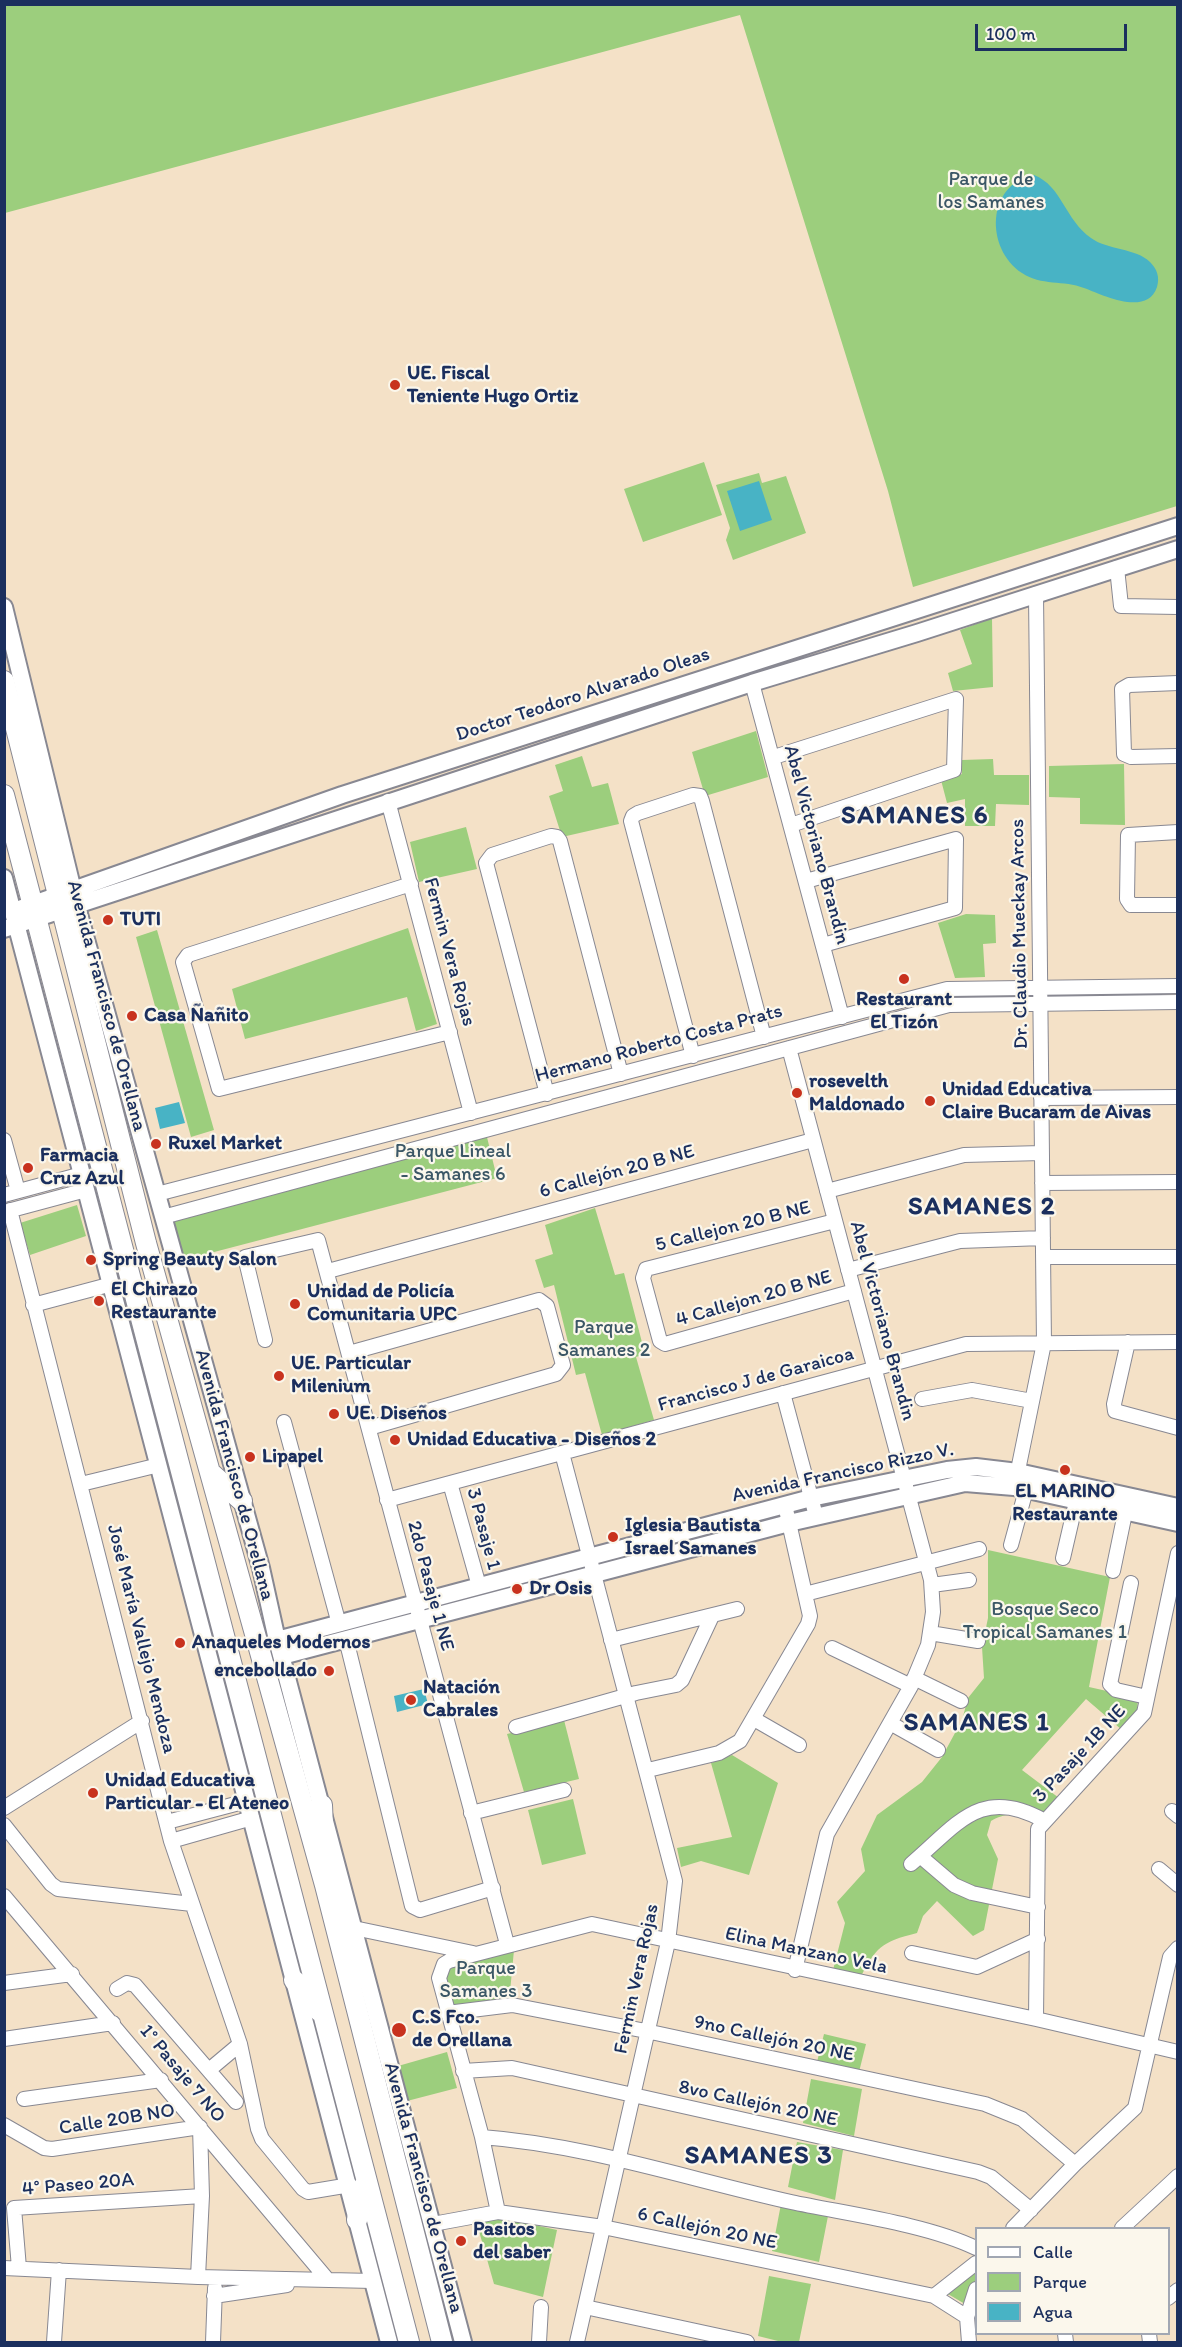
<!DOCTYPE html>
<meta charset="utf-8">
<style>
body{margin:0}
#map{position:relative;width:1182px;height:2347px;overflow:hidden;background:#f4e1c7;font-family:Itim,sans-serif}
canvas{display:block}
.frame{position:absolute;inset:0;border:6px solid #1b2f5e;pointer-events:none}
.legend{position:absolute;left:975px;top:2227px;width:195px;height:108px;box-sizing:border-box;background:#fbf7ec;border:2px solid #a1a7b3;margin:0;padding:8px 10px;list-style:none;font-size:18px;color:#1b2f5e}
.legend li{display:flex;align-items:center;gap:12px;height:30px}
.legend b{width:30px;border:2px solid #a1a7b3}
.scale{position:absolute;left:975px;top:24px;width:152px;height:27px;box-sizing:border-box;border:3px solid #1b2f5e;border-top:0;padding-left:8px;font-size:18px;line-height:21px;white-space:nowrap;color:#1b2f5e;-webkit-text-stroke:4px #fbf7ec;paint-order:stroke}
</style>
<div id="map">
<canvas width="1182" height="2347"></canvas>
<div class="frame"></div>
<ul class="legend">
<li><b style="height:8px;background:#fff"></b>Calle</li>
<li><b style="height:16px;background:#9cce7d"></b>Parque</li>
<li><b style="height:16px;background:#48b3c5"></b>Agua</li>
</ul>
<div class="scale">100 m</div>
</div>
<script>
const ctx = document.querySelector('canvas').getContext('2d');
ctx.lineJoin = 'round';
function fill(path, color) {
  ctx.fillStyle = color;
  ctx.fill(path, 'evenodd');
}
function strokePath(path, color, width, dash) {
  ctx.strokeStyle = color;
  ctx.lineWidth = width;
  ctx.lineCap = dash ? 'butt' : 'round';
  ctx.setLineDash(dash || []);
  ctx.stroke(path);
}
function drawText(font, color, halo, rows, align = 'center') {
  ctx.font = font + ' Itim,sans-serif';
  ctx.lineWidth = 4.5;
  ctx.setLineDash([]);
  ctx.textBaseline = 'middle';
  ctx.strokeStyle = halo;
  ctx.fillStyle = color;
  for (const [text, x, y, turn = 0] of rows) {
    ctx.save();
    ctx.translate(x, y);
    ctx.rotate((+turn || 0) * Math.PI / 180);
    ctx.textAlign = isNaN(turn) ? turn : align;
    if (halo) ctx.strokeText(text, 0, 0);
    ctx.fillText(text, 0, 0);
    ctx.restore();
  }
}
const green = new Path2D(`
 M5 5H1177V506L913 587 888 491 740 15 5 213Z
 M704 462 722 515 643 542 624 489Z
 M759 473 762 483 786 476 806 533 733 560 726 540 730 528 716 485Z
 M992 618 993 687 953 691 948 673 972 664 960 630Z
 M756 731 768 777 705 796 692 752Z
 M582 756 592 787 608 783 619 824 562 837 549 796 563 791 555 765Z
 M993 759 994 775H1029V805L996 804 995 826H965V799L947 803 941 780 962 774V760Z
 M1124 764 1125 825 1080 824V798L1049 797V766Z
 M466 827 477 869 419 882 410 842Z
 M966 914 995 915 996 943 983 944 985 977 955 978 938 923Z
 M408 928 437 1024 416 1031 407 997 245 1039 232 989Z
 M157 930 214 1130 191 1137 136 937Z
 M485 1129 497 1178 176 1262 163 1217Z
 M77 1205 86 1236 30 1255 20 1223Z
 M595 1208 615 1275 624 1273 645 1354 636 1357 654 1420 602 1435 585 1373 576 1375 554 1285 544 1288 535 1260 553 1254 545 1225Z
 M988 1550 1110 1577 1089 1687 1138 1698 1137 1712 1122 1730 1086 1699 1022 1770 1059 1798 1035 1822C1019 1815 1007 1811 991 1821L987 1835 998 1859 984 1930 973 1936 937 1901 923 1916 917 1933C881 1942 876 1947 859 1980L832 1974 845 1923 837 1902 865 1871 861 1849 877 1815 922 1782 942 1757 962 1720 968 1698 984 1678 982 1647 988 1618Z
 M564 1720 579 1779 524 1792 507 1734Z
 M732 1755 778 1783 749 1875 701 1861 681 1867 677 1848 732 1837 711 1763Z
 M573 1799 586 1854 542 1865 528 1810Z
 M514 1950 509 2002 448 2008 444 1969Z
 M824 2034 866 2044 859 2072 817 2062Z
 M447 2052 457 2088 407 2101 398 2066Z
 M811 2079 862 2089 854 2136 803 2123Z
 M797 2142 843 2150 835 2200 788 2187Z
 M781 2204 828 2216 819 2262 772 2251Z
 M499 2217 557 2230 543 2297 494 2284 477 2224Z
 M976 2270V2332H973L970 2307 948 2294Z
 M769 2276 811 2284 799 2342H782L758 2336Z`);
const water = new Path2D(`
 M1034 175C1062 186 1065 220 1091 238 1107 250 1136 248 1150 262 1157 269 1160 277 1157 287 1147 317 1103 295 1084 288 1064 280 1041 286 1022 273 985 249 986 184 1034 175Z
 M759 481 772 520 740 531 727 491Z
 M179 1102 185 1123 160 1129 155 1108Z
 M424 1689 428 1704 397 1712 394 1696Z`);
const minor = new Path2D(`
 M1117 568 1121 606 1178 607
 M752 683 842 1017
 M1178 683 1129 685 1122 689 1124 754 1131 757 1178 756
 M774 757 956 699 954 770 791 825
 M388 801 471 1113
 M1178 832 1128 835 1127 899 1131 905H1178
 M806 881 956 839 955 908 823 945
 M411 884 188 955 183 962 219 1089 450 1032
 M789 1048 931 1580 933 1612 928 1645 911 1686 827 1834 795 1970
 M693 1056 631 821 633 816 638 813 693 795 700 796 702 801 764 1037
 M547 1094 486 863 492 855 551 836 557 837 560 841 621 1074
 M1041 1098 1178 1097
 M4 1140 18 1191
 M1042 1183 1178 1182
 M827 1191 964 1155 1042 1153
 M157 1194 947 989 1178 986
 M4 1195 82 1174
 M10 1210 171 1841 240 2044 258 2129 262 2139 303 2189 308 2192 350 2185
 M4 1212 86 1190
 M163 1217 949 1005 1178 1002
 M835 1221 646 1269 643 1278 660 1341 665 1344 854 1291
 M1043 1257H1178
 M848 1270 960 1241 1043 1238
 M328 1271 813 1140
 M33 1305 112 1284
 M265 1340 245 1257 318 1240 507 1944
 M1128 1342 1114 1404 1115 1411 1178 1428
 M349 1353 539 1300 547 1306 563 1365 556 1374 369 1428
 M783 1393 816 1516
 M922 1399 972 1390 1032 1401
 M284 1422 339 1624
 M562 1453 675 1881 668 1942 577 2342
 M1016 1480 1044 1343 1036 594
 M450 1483 479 1586
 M81 1484 159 1465
 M387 1500 966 1344 1178 1342
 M1011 1545 1026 1490
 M1063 1558 1076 1502
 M1113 1571 1125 1513
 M1131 1583 1110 1684 1116 1690 1147 1697
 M932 1585 969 1580
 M805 1594 979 1549
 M930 1633 978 1641
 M346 1639 412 1906 420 1910 493 1888
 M611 1640 737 1609
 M832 1648 911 1686
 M914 1678 961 1701
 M754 1719 799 1745
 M890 1723 938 1750
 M516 1727 636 1693 676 1685 682 1680 712 1616
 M648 1770 719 1753 740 1741 808 1624 810 1616 785 1505
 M4 1808 142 1721
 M1172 1811 1178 1816
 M471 1813 564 1790
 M167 1822 247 1801
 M4 1825 51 1884 58 1889 192 1904
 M171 1841 252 1818
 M920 1856 954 1885 972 1893 1038 1907
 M911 1864C958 1824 981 1785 1045 1821
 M1159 1869 1178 1885
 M4 1896 327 2279
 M354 1928 473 1953
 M912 1953 977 1967 1038 1939
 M4 1983 72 1974
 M117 1989 127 1983 135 1985 236 2102
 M447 2013 512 2005 646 2031 985 2104 1022 2119 1075 2164
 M1036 2019 1038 1829 1144 1713 1178 1553
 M4 2039 113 2023
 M209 2070 240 2044
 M463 2071 512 2068 978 2172 991 2177 1031 2210
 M24 2099 161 2080
 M4 2125 44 2148 52 2149 200 2127 202 2196 198 2277
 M482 2137C587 2145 688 2179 791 2202 847 2214 926 2224 976 2248
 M498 2212 482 2137 439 1978 444 1964 449 1961 592 1924 1036 2019 1178 2052
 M433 2224 498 2212 603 2227 934 2296 967 2317
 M1013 2228 1075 2164 1135 2108 1170 1957 1178 1948
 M1122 2228 1178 2176
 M4 2268 198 2277 373 2281
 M19 2268 14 2208 202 2196
 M214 2296 287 2285
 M934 2296 976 2263
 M1168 2298 1178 2290
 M585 2307 747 2342
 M1065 2334 1066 2342
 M1149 2334 1150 2342
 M54 2342 59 2270
 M213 2342 215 2288
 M539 2342 541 2307
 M969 2342 967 2317 976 2289`);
const major = new Path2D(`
 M4 607 77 907 261 1568 277 1640 463 2342
 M4 878 389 2342
 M22 908 342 795 1178 526
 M4 929 752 683 917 633 1178 549
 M277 1640 811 1498 947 1470 976 1467 1018 1472 1178 1507
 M282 1656 789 1523 965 1483 1014 1487 1178 1523`);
const highway = new Path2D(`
 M4 681 146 1243 325 1885 442 2342
 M4 795 409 2342
 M212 1474 242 1501
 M322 1805 324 1852
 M294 1980 319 2011
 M357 2220 365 2184`);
const markers = [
 [395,385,6,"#c8321e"],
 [108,920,6,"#c8321e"],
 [904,979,6,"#c8321e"],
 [132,1016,6,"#c8321e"],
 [797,1093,6,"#c8321e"],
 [930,1101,6,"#c8321e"],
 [156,1144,6,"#c8321e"],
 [28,1168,6,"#c8321e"],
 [91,1260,6,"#c8321e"],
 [99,1301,6,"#c8321e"],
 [295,1304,6,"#c8321e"],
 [279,1376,6,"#c8321e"],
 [334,1414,6,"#c8321e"],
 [395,1440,6,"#c8321e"],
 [250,1457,6,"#c8321e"],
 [1065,1470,6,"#c8321e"],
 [613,1537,6,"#c8321e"],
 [517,1589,6,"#c8321e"],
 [180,1643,6,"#c8321e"],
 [329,1671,6,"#c8321e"],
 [411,1700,6,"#c8321e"],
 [93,1793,6,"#c8321e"],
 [399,2030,8,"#c8321e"],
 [461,2241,6,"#c8321e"]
];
const parkNames = [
 ["Parque de",991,180],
 ["los Samanes",991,203],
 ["Parque Lineal",453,1152],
 ["- Samanes 6",453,1175],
 ["Parque",604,1328],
 ["Samanes 2",604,1351],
 ["Bosque Seco",1045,1610],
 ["Tropical Samanes 1",1045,1633],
 ["Parque",486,1969],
 ["Samanes 3",486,1992]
];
const poiNames = [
 ["UE. Fiscal",407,374],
 ["Teniente Hugo Ortiz",407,397],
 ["TUTI",120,920],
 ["Restaurant",904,1000,"center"],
 ["El Tizón",904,1023,"center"],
 ["Casa Ñañito",144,1016],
 ["rosevelth",809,1082],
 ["Maldonado",809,1105],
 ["Unidad Educativa",942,1090],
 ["Claire Bucaram de Aivas",942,1113],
 ["Ruxel Market",168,1144],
 ["Farmacia",40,1156],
 ["Cruz Azul",40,1179],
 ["Spring Beauty Salon",103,1260],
 ["El Chirazo",111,1290],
 ["Restaurante",111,1313],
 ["Unidad de Policía",307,1292],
 ["Comunitaria UPC",307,1315],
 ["UE. Particular",291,1364],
 ["Milenium",291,1387],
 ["UE. Diseños",346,1414],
 ["Unidad Educativa - Diseños 2",407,1440],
 ["Lipapel",262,1457],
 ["EL MARINO",1065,1492,"center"],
 ["Restaurante",1065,1515,"center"],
 ["Iglesia Bautista",625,1526],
 ["Israel Samanes",625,1549],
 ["Dr Osis",529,1589],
 ["Anaqueles Modernos",192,1643],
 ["encebollado",317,1671,"right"],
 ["Natación",423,1688],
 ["Cabrales",423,1711],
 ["Unidad Educativa",105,1781],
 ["Particular - El Ateneo",105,1804],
 ["C.S Fco.",412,2018],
 ["de Orellana",412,2041],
 ["Pasitos",473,2230],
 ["del saber",473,2253]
];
const streetNames = [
 ["Doctor Teodoro Alvarado Oleas",583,695,-18],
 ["Abel Victoriano Brandin",816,845,75],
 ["Dr. Claudio Mueckay Arcos",1020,934,-91],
 ["Fermin Vera Rojas",449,952,75],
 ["Avenida Francisco de Orellana",106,1006,75],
 ["Hermano Roberto Costa Prats",659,1044,-15],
 ["6 Callejón 20 B NE",617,1172,-15],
 ["5 Callejon 20 B NE",733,1227,-14],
 ["4 Callejon 20 B NE",754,1299,-16],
 ["Abel Victoriano Brandin",882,1321,75],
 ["Francisco J de Garaicoa",756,1380,-15],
 ["Avenida Francisco Rizzo V.",843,1473,-12],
 ["Avenida Francisco de Orellana",234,1475,75],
 ["3 Pasaje 1",483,1529,75],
 ["2do Pasaje 1 NE",430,1586,75],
 ["José María Vallejo Mendoza",141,1639,76],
 ["3 Pasaje 1B NE",1080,1754,-47],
 ["Elina Manzano Vela",806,1951,12],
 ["Fermin Vera Rojas",637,1979,-78],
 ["9no Callejón 20 NE",774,2039,12],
 ["1° Pasaje 7 NO",182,2074,50],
 ["8vo Callejón 20 NE",758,2104,12],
 ["Calle 20B NO",117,2120,-9],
 ["4° Paseo 20A",78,2185,-5],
 ["Avenida Francisco de Orellana",423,2188,75],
 ["6 Callejón 20 NE",707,2229,12]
];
const districtNames = [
 ["SAMANES 6",915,816],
 ["SAMANES 2",982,1207],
 ["SAMANES 1",977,1723],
 ["SAMANES 3",759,2156]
];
fill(green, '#9cce7d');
fill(water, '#48b3c5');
strokePath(minor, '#888892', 16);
strokePath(major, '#888892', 20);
strokePath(highway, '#888892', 22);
strokePath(minor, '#fff', 14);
strokePath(major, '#fff', 16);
strokePath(highway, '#fff', 20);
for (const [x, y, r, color] of markers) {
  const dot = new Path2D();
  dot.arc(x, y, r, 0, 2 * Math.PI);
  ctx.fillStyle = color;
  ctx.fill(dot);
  strokePath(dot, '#fbf7ec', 2);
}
drawText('20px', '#3b5766', '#fbf7ec', parkNames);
drawText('bold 20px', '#1b2f5e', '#fbf7ec', poiNames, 'left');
drawText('20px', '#1b2f5e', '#fbf7ec', streetNames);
ctx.letterSpacing = '1.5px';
drawText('bold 26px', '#1b2f5e', '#fbf7ec', districtNames);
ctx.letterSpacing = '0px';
</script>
